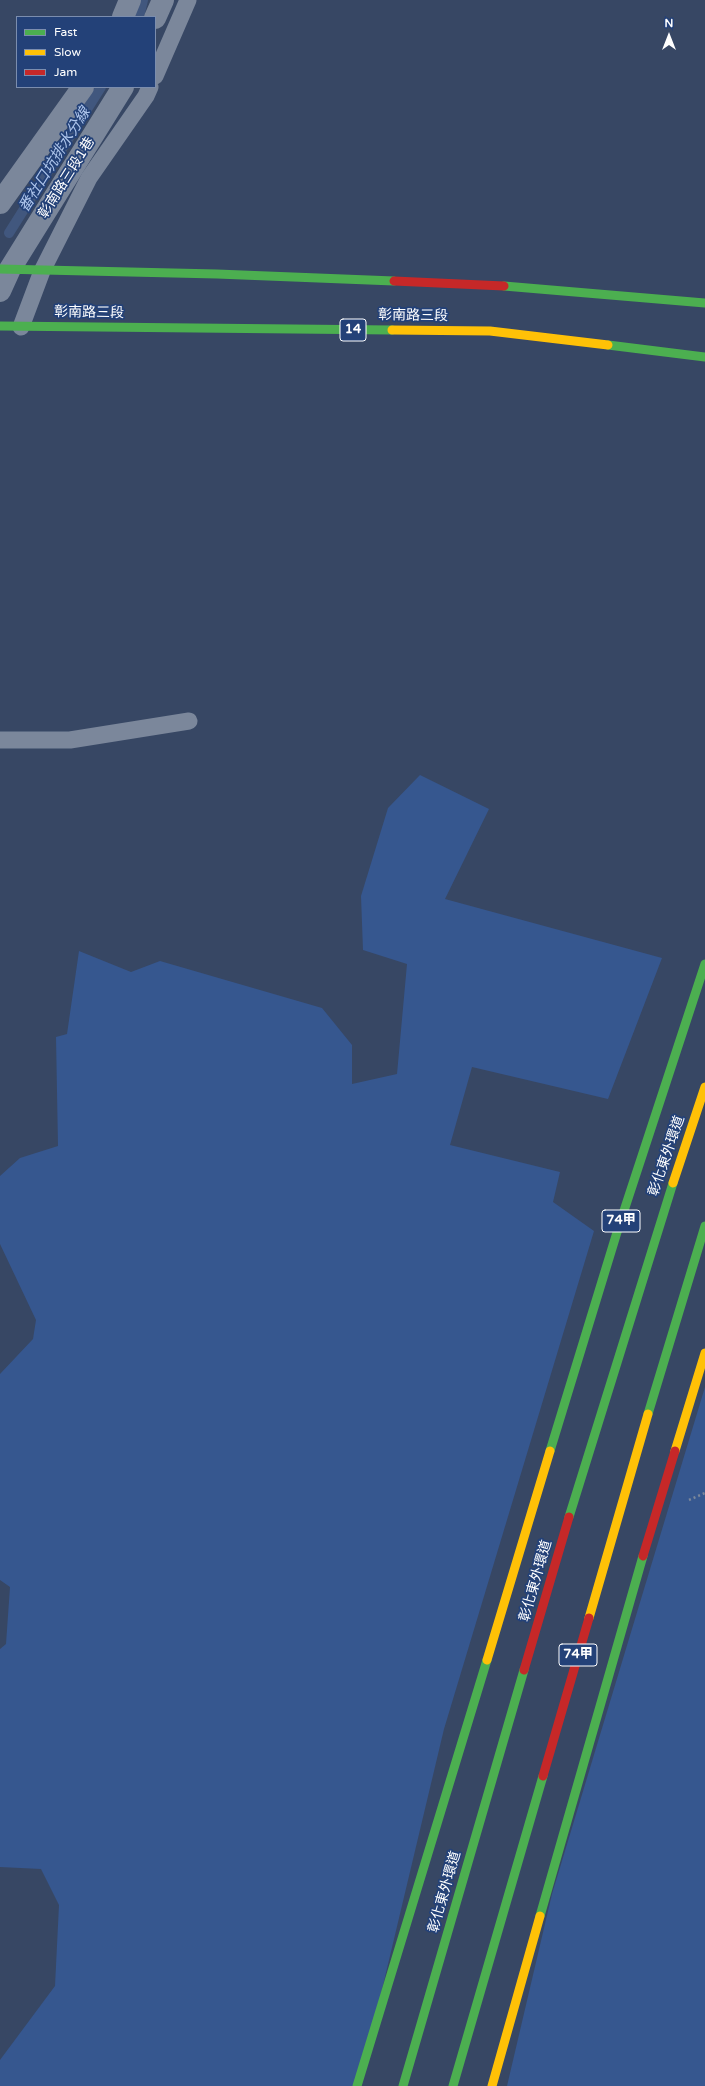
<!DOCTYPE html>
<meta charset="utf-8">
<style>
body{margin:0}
#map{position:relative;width:705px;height:2086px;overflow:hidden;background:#374764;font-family:"Varela Round",sans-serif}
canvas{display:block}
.legend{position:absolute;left:16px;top:16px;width:140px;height:72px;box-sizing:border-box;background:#234178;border:1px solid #7b8dae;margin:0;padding:5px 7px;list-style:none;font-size:12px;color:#fff}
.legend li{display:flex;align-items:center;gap:8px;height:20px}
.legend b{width:20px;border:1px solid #7b8dae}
.north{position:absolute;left:649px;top:16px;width:40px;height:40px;-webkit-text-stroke:3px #234178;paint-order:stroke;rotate:0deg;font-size:11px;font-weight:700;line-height:16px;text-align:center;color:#fff}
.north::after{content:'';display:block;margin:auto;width:14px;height:18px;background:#fff;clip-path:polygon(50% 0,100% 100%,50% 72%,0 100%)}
</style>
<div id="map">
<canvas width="705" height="2086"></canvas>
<ul class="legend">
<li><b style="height:5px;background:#4caf50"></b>Fast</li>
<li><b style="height:5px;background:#ffc107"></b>Slow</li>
<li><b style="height:5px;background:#c62828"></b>Jam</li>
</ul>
<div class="north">N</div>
</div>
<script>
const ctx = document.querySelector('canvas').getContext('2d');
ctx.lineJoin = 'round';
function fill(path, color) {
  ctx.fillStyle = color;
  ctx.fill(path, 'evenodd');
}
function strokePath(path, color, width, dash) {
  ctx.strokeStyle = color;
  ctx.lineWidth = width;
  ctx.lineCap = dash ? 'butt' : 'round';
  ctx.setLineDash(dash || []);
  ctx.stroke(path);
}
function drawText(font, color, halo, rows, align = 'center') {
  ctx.font = font + ' "Varela Round","Noto Sans TC",sans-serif';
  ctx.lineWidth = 3.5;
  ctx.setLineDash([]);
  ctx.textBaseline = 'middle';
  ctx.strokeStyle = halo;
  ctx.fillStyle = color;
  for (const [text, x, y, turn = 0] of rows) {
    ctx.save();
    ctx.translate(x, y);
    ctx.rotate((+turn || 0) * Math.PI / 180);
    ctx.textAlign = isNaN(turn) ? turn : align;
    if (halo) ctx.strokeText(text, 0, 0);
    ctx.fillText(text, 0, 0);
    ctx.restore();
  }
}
const green = new Path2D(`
 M420 775 489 809 445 899 662 958 608 1099 472 1067 450 1145 560 1172 553 1202 594 1231 444 1729 359 2086H0V2060L55 1986 59 1905 41 1869 0 1867V1649L6 1644 10 1587 0 1580V1374L33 1339 36 1320 0 1244V1176L20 1158 58 1146 56 1037 67 1034 79 951 131 972 160 961 322 1008 352 1045V1084L397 1074 407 964 363 950 361 896 388 808Z
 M705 1387V2086H507L552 1894Z`);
const stream = new Path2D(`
 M139 17 143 0
 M9 233 101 87`);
const path = new Path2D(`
 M689 1500 705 1493`);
const lane = new Path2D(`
 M155 76 188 0
 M21 327 42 271 89 178 146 96 150 87
 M0 740H70L189 721`);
const street = new Path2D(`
 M123 17 130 0
 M155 18 163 0
 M0 203 83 87
 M0 291 10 269 123 87`);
const fast = new Path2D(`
 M0 269 217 274 394 281
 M504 286 705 303
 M0 326 392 330
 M608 345 705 357
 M648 1414 705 1226
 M550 1451 618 1229 705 964
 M569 1517 673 1183
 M540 1916 643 1556
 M357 2086 487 1660
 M403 2086 524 1670
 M453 2086 543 1776`);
const slow = new Path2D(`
 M392 330 490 331 608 345
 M673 1183 705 1087
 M675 1451 705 1353
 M589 1618 648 1414
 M487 1660 550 1451
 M492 2086 540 1916`);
const jam = new Path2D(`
 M394 281 504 286
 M643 1556 675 1451
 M524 1670 569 1517
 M543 1776 589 1618`);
const shields = [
 [353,330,26],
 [621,1221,38],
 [578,1655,38]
];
const shieldNames = [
 ["14",353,330],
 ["74甲",621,1221],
 ["74甲",578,1655]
];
const streetNames = [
 ["彰南路三段1巷",67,178,-58],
 ["彰南路三段",89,313,1],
 ["彰南路三段",413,316,1],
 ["彰化東外環道",667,1156,-71],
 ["彰化東外環道",536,1581,-74],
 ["彰化東外環道",445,1892,-74]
];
const waterNames = [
 ["番社口坑排水分線",55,160,-58]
];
fill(green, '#36578f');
strokePath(stream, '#41577e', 10);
strokePath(path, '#7b879b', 2.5, [2, 3]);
strokePath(lane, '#7b879b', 17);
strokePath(street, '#7b879b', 22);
strokePath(fast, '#4caf50', 9);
strokePath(slow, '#ffc107', 9);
strokePath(jam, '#c62828', 9);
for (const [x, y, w] of shields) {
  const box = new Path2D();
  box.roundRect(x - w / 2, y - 11, w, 22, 3);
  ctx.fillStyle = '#234178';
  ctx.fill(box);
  strokePath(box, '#fff', 1);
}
drawText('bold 13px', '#fff', null, shieldNames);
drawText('14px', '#fff', '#234178', streetNames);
drawText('italic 15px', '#afc6ec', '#234178', waterNames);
</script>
